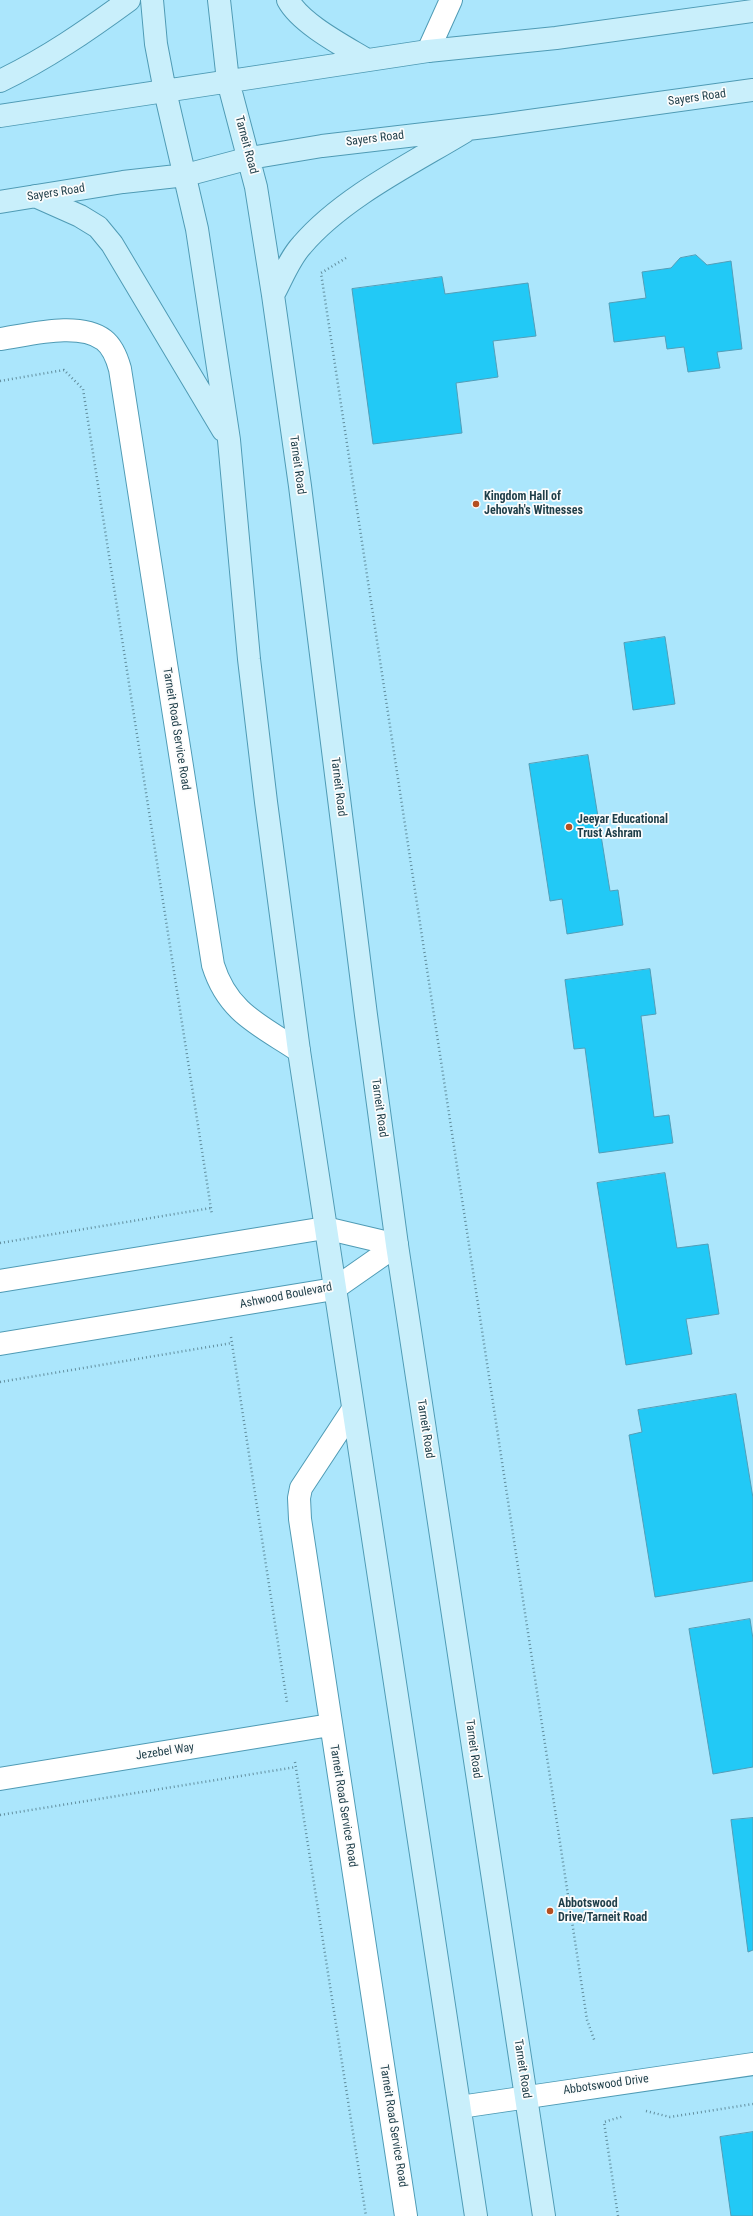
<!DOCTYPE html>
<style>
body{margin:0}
canvas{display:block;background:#abe6fc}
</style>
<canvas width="753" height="2216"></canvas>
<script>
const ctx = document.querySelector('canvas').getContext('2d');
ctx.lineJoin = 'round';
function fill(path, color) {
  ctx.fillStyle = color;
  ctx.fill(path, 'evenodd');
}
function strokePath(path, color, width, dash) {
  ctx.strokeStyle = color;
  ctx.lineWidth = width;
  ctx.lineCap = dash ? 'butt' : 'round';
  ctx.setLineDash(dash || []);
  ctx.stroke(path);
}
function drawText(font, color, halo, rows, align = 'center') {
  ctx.font = font + ' "Roboto Condensed",sans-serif';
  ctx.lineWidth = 3.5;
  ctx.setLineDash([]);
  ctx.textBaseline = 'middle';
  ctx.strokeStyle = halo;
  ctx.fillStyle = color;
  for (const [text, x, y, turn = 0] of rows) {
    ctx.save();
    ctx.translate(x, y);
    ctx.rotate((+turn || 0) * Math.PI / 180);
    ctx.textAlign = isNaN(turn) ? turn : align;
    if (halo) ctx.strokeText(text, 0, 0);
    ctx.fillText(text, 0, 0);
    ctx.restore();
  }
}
const building = new Path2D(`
 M696 255 707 265 731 261 742 349 717 352 720 368 688 372 684 347 667 349 665 336 614 342 609 303 646 298 642 272 671 268 680 258Z
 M442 277 445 294 528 283 536 336 493 341 498 377 456 383 462 433 373 444 352 289Z
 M665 637 675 704 633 710 624 643Z
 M588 755 610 891 618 890 623 925 567 934 562 899 550 901 529 764Z
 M650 969 656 1014 641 1016 654 1117 669 1115 673 1143 599 1153 585 1048 574 1049 565 980Z
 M665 1173 677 1248 708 1244 719 1314 686 1319 692 1354 626 1365 597 1183Z
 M736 1394 753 1498V1581L655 1597 629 1435 642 1432 638 1410Z
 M750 1619 753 1639V1767L713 1774 689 1629Z
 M753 1818V1950L748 1952 731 1820Z
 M753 2132V2216H731L720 2137Z`);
const path = new Path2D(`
 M346 258 321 273 587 2020 595 2042
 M0 381 64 370 83 389 212 1215
 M0 1243 211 1208
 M231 1337 287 1702
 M0 1382 232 1343
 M295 1762 366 2216
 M0 1815 296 1767
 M646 2111 670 2117 753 2104
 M618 2216 604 2122 624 2116`);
const street = new Path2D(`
 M428 51 451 0
 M0 339C29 335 79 321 104 340 113 347 117 358 120 369L213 965C228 1013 260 1025 299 1051
 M0 1281 325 1228 397 1245
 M0 1344 334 1289 397 1245
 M353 1409 301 1488 299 1498 300 1519 406 2216
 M0 1779 330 1725
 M460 2107 753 2064`);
const secondary = new Path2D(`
 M152 0 156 44 165 91 197 229 229 440 249 659 266 802 299 1051 476 2216
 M219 0 228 81 256 187 273 295 300 486 366 1015 397 1245 544 2216
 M288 0C301 24 344 46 367 60
 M0 81C46 59 88 30 129 0
 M0 116 428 51 556 38 753 11
 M35 196 80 216 98 227 112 244 223 430
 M0 202 123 182 186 175 250 158 322 146 493 126 753 90
 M273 295C282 279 289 259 302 245 342 198 411 164 464 132`);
const markers = [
 [476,504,4,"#b44f21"],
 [569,827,4,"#b44f21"],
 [550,1911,4,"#b44f21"]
];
const streetNames = [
 ["Sayers Road",697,98,-8],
 ["Sayers Road",375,139,-7],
 ["Tarneit Road",246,145,75],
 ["Sayers Road",56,193,-9],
 ["Tarneit Road",297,465,82],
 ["Tarneit Road Service Road",176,729,81],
 ["Tarneit Road",338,787,83],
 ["Tarneit Road",379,1108,82],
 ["Ashwood Boulevard",286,1296,-11],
 ["Tarneit Road",425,1429,81],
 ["Tarneit Road",473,1749,82],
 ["Jezebel Way",165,1752,-9],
 ["Tarneit Road Service Road",343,1806,81],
 ["Tarneit Road",522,2069,81],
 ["Abbotswood Drive",606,2085,-8],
 ["Tarneit Road Service Road",393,2126,81]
];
const poiNames = [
 ["Kingdom Hall of",484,497],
 ["Jehovah's Witnesses",484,511],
 ["Jeeyar Educational",577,820],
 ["Trust Ashram",577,834],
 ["Abbotswood",558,1904],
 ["Drive/Tarneit Road",558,1918]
];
fill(building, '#22c9f6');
strokePath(building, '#529eb8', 1);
strokePath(street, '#4f9bb5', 24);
strokePath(secondary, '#4f9bb5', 24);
strokePath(path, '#618e9e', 2.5, [1, 3]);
strokePath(street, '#fff', 22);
strokePath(secondary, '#c9effb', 22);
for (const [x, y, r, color] of markers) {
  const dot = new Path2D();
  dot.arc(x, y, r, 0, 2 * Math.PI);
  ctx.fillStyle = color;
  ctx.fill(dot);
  strokePath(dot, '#fcfcfc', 1.5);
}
drawText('12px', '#1e3e49', '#fcfcfc', streetNames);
drawText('bold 12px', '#1e3e49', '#fcfcfc', poiNames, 'left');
</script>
